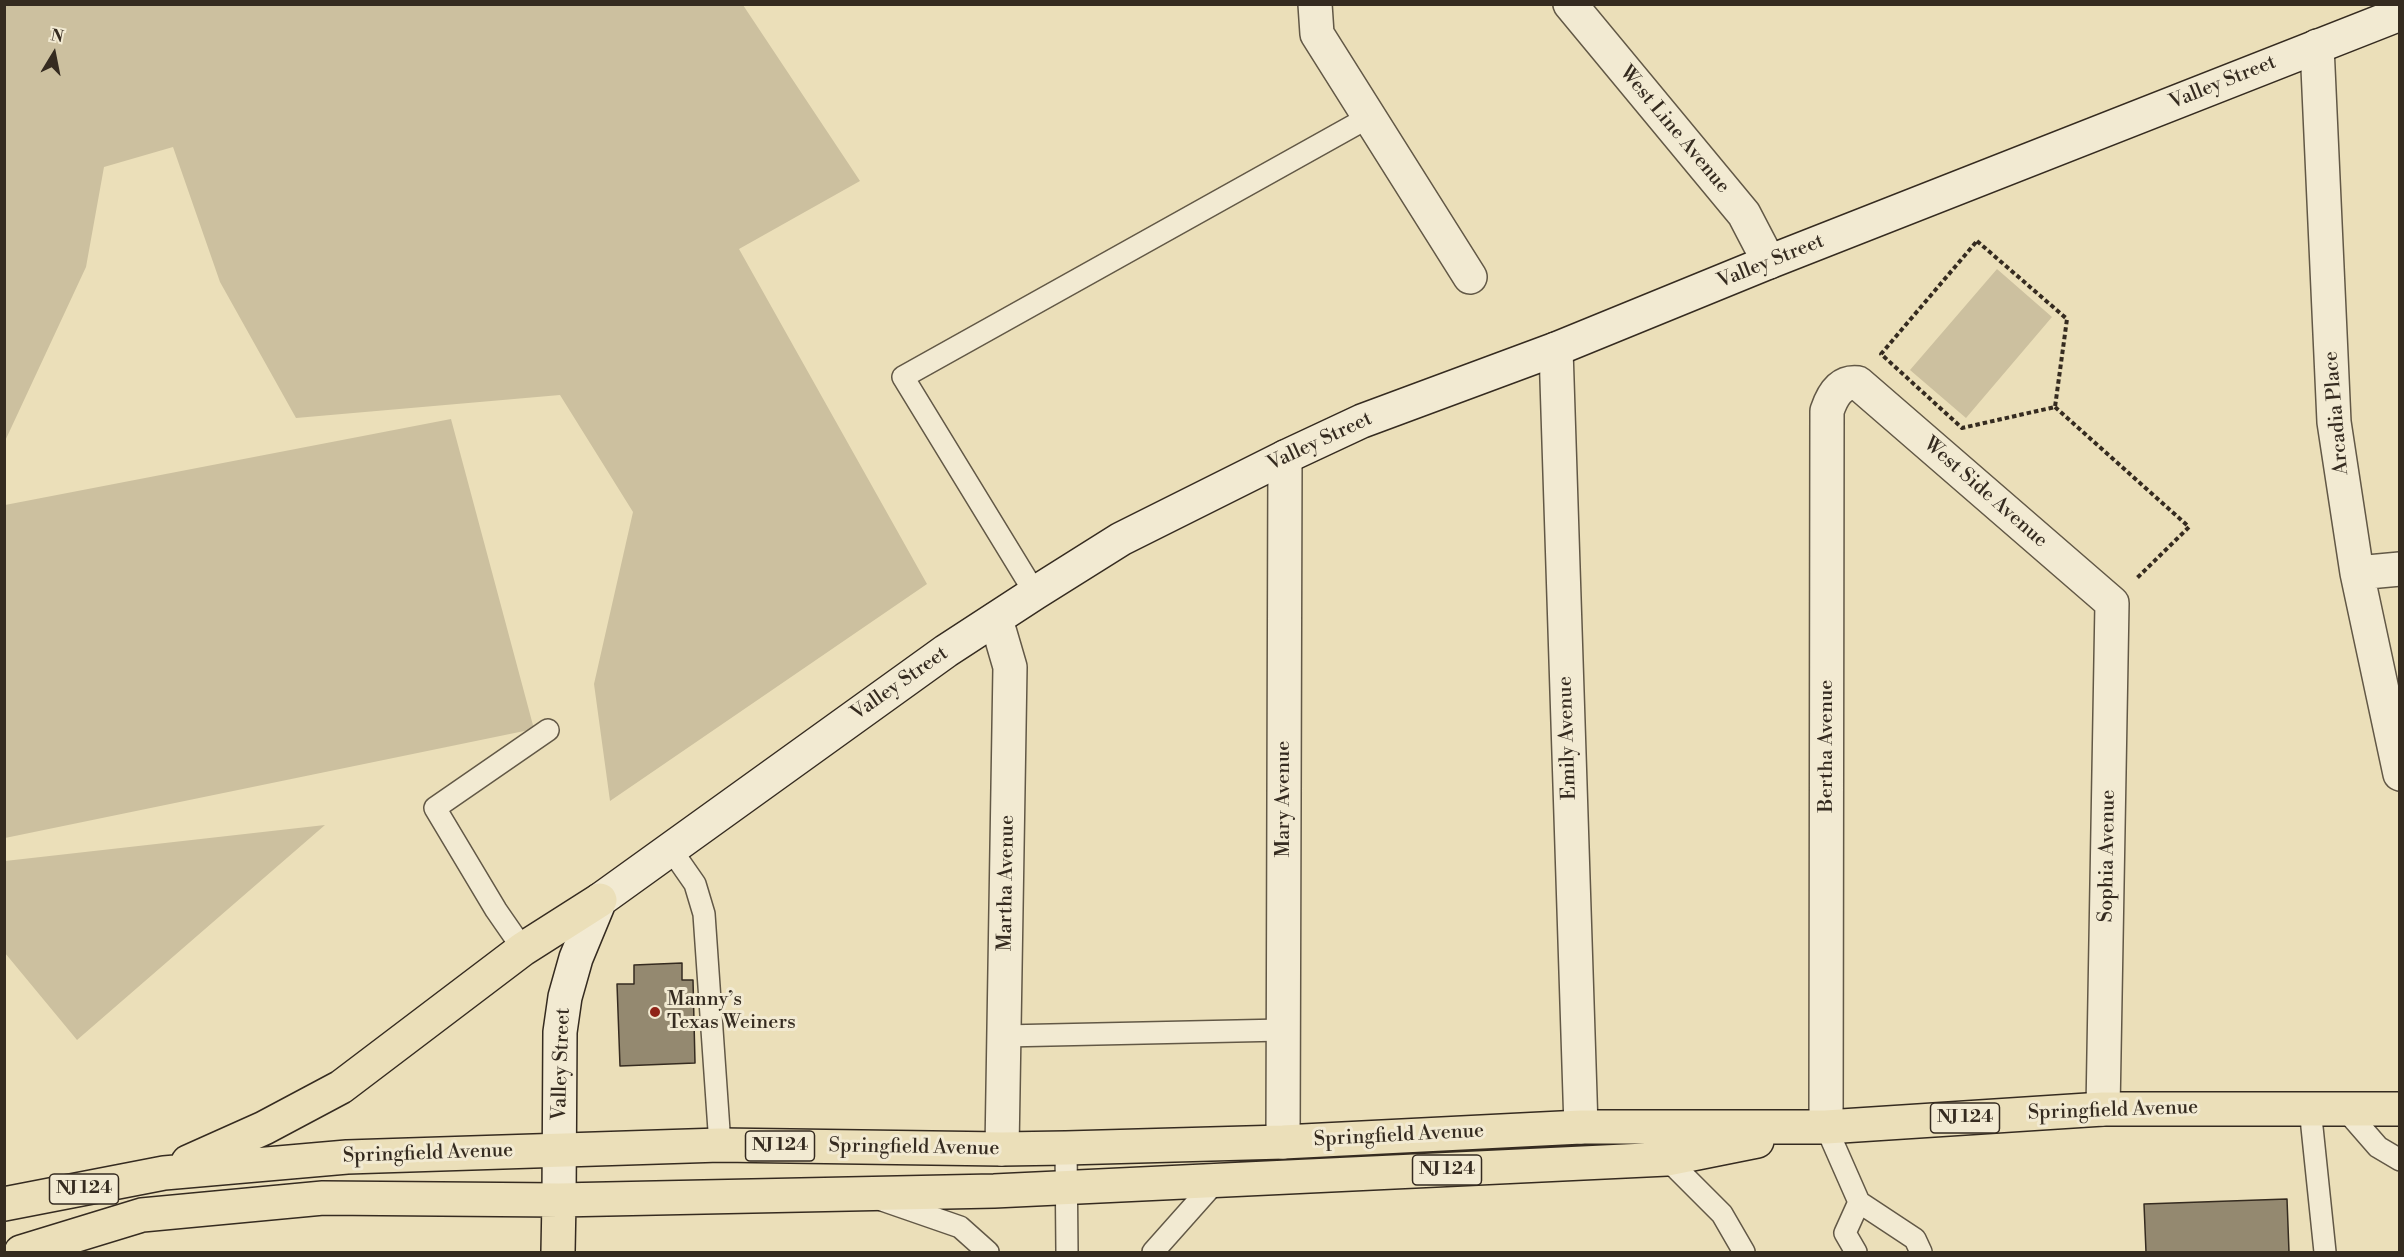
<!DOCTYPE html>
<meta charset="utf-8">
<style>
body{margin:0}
#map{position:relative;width:2404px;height:1257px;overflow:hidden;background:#ebdfb9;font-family:"Libre Bodoni",serif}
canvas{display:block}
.frame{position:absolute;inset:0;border:6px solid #352b20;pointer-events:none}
.north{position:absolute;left:24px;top:24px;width:60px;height:60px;-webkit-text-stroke:4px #f2ead2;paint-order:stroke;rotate:10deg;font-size:16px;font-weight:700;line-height:24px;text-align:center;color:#352b20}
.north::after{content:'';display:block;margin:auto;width:21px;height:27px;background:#352b20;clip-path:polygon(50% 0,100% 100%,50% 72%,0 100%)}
</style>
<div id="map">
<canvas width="2404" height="1257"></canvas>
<div class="frame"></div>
<div class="north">N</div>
</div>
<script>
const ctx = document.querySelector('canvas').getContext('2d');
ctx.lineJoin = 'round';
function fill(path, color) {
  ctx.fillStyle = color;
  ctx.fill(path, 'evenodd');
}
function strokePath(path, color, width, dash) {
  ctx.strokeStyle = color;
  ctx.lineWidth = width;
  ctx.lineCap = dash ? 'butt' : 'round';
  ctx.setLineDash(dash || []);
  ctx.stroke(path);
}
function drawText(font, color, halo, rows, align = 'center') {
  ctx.font = font + ' "Libre Bodoni",serif';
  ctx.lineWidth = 6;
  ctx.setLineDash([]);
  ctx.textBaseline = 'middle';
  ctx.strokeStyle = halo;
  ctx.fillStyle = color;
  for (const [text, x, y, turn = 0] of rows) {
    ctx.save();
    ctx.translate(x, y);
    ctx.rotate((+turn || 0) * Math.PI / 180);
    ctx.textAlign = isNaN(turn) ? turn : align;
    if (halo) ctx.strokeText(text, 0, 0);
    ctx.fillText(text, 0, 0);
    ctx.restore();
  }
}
const green = new Path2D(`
 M5 4 743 5 860 181 739 249 927 584 610 801 594 684 633 512 560 395 296 418 220 282 173 147 104 167 86 267 5 441Z
 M1997 269 2052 317 1966 418 1910 370Z
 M451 419 534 729 5 838V505Z
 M325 825 77 1040 5 953V861Z`);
const building = new Path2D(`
 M682 963V980H693L695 1063 620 1066 617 984H634V965Z
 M2287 1199 2289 1252H2146L2144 1204Z`);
const path = new Path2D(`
 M1977 241 2067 319 2055 407 1962 428 1881 354Z
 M2055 407 2189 527 2136 579`);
const lane = new Path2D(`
 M1035 593 903 377 1369 117
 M670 848 695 884 704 914 720 1145
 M523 949 496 910 435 808 548 730
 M1004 1036 1283 1030
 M2310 1108 2325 1252
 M2344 1108 2378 1147 2400 1160
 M1826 1127 1859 1202 1915 1239 1921 1252
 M1066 1148 1067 1252
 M1667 1159 1722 1214 1744 1252
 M882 1200 960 1227 988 1252
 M1153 1252 1217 1180
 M1856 1252 1845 1233 1859 1202`);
const street = new Path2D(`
 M1315 4 1317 34 1470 277
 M1570 4 1744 214 1769 262
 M2317 46 2334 422 2357 573 2400 774
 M1556 349 1581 1127
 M2357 573 2400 569
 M996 619 1010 667 1002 1149
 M1826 1127 1827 411C1832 396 1840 381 1858 383L2112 603 2103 1109
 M1283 1142 1285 457`);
const secondary = new Path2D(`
 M559 1200 560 1032 565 997 576 958 600 900 946 651 1035 593 1121 539 1285 457 1362 421 1556 349 1769 262 2400 14`);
const primary = new Path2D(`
 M188 1162 264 1128 341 1087 523 949 600 900
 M4 1204 164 1173 347 1157 720 1145 1002 1149 1066 1148 1283 1142 1581 1127H1826L2103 1109H2400
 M21 1252 142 1215 323 1198 559 1200 994 1191 1667 1159 1757 1141
 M558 1252 559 1200`);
const markers = [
 [655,1012,6,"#8f2418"]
];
const shields = [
 [1965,1118,69],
 [780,1146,69],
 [1447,1170,69],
 [84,1189,69]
];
const shieldNames = [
 ["NJ 124",1965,1118],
 ["NJ 124",780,1146],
 ["NJ 124",1447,1170],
 ["NJ 124",84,1189]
];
const streetNames = [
 ["Valley Street",2223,83,-22],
 ["West Line Avenue",1674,130,50],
 ["Valley Street",1771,262,-22],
 ["Arcadia Place",2337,413,-95],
 ["Valley Street",1320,442,-25],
 ["West Side Avenue",1985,493,41],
 ["Valley Street",900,684,-35],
 ["Emily Avenue",1568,738,-92],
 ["Bertha Avenue",1827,746,-90],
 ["Mary Avenue",1284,799,-90],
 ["Sophia Avenue",2108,856,-89],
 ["Martha Avenue",1007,883,-89],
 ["Valley Street",562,1064,-88],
 ["Springfield Avenue",2113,1111,-2],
 ["Springfield Avenue",1399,1136,-3],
 ["Springfield Avenue",914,1148,1],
 ["Springfield Avenue",428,1154,-2]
];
const poiNames = [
 ["Manny’s",667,1000],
 ["Texas Weiners",667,1023]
];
fill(green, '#ccc09f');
fill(building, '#948970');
strokePath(building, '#352b20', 1.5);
strokePath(lane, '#625846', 24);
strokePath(street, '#625846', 36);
strokePath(secondary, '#352b20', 36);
strokePath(primary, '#352b20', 36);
strokePath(path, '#352b20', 4, [4.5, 3]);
strokePath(lane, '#f2ead2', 21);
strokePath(street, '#f2ead2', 33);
strokePath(secondary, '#f2ead2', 33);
strokePath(primary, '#ebdfb9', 33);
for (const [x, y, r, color] of markers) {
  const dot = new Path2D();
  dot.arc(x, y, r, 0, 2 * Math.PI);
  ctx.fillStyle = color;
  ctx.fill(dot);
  strokePath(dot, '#f2ead2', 2);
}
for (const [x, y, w] of shields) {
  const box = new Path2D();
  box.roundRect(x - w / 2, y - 15, w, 30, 4.5);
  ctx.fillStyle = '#f2ead2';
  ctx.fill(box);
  strokePath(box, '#352b20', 1.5);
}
drawText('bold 18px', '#352b20', null, shieldNames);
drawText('20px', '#352b20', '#f2ead2', streetNames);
drawText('20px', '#352b20', '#f2ead2', poiNames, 'left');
</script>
